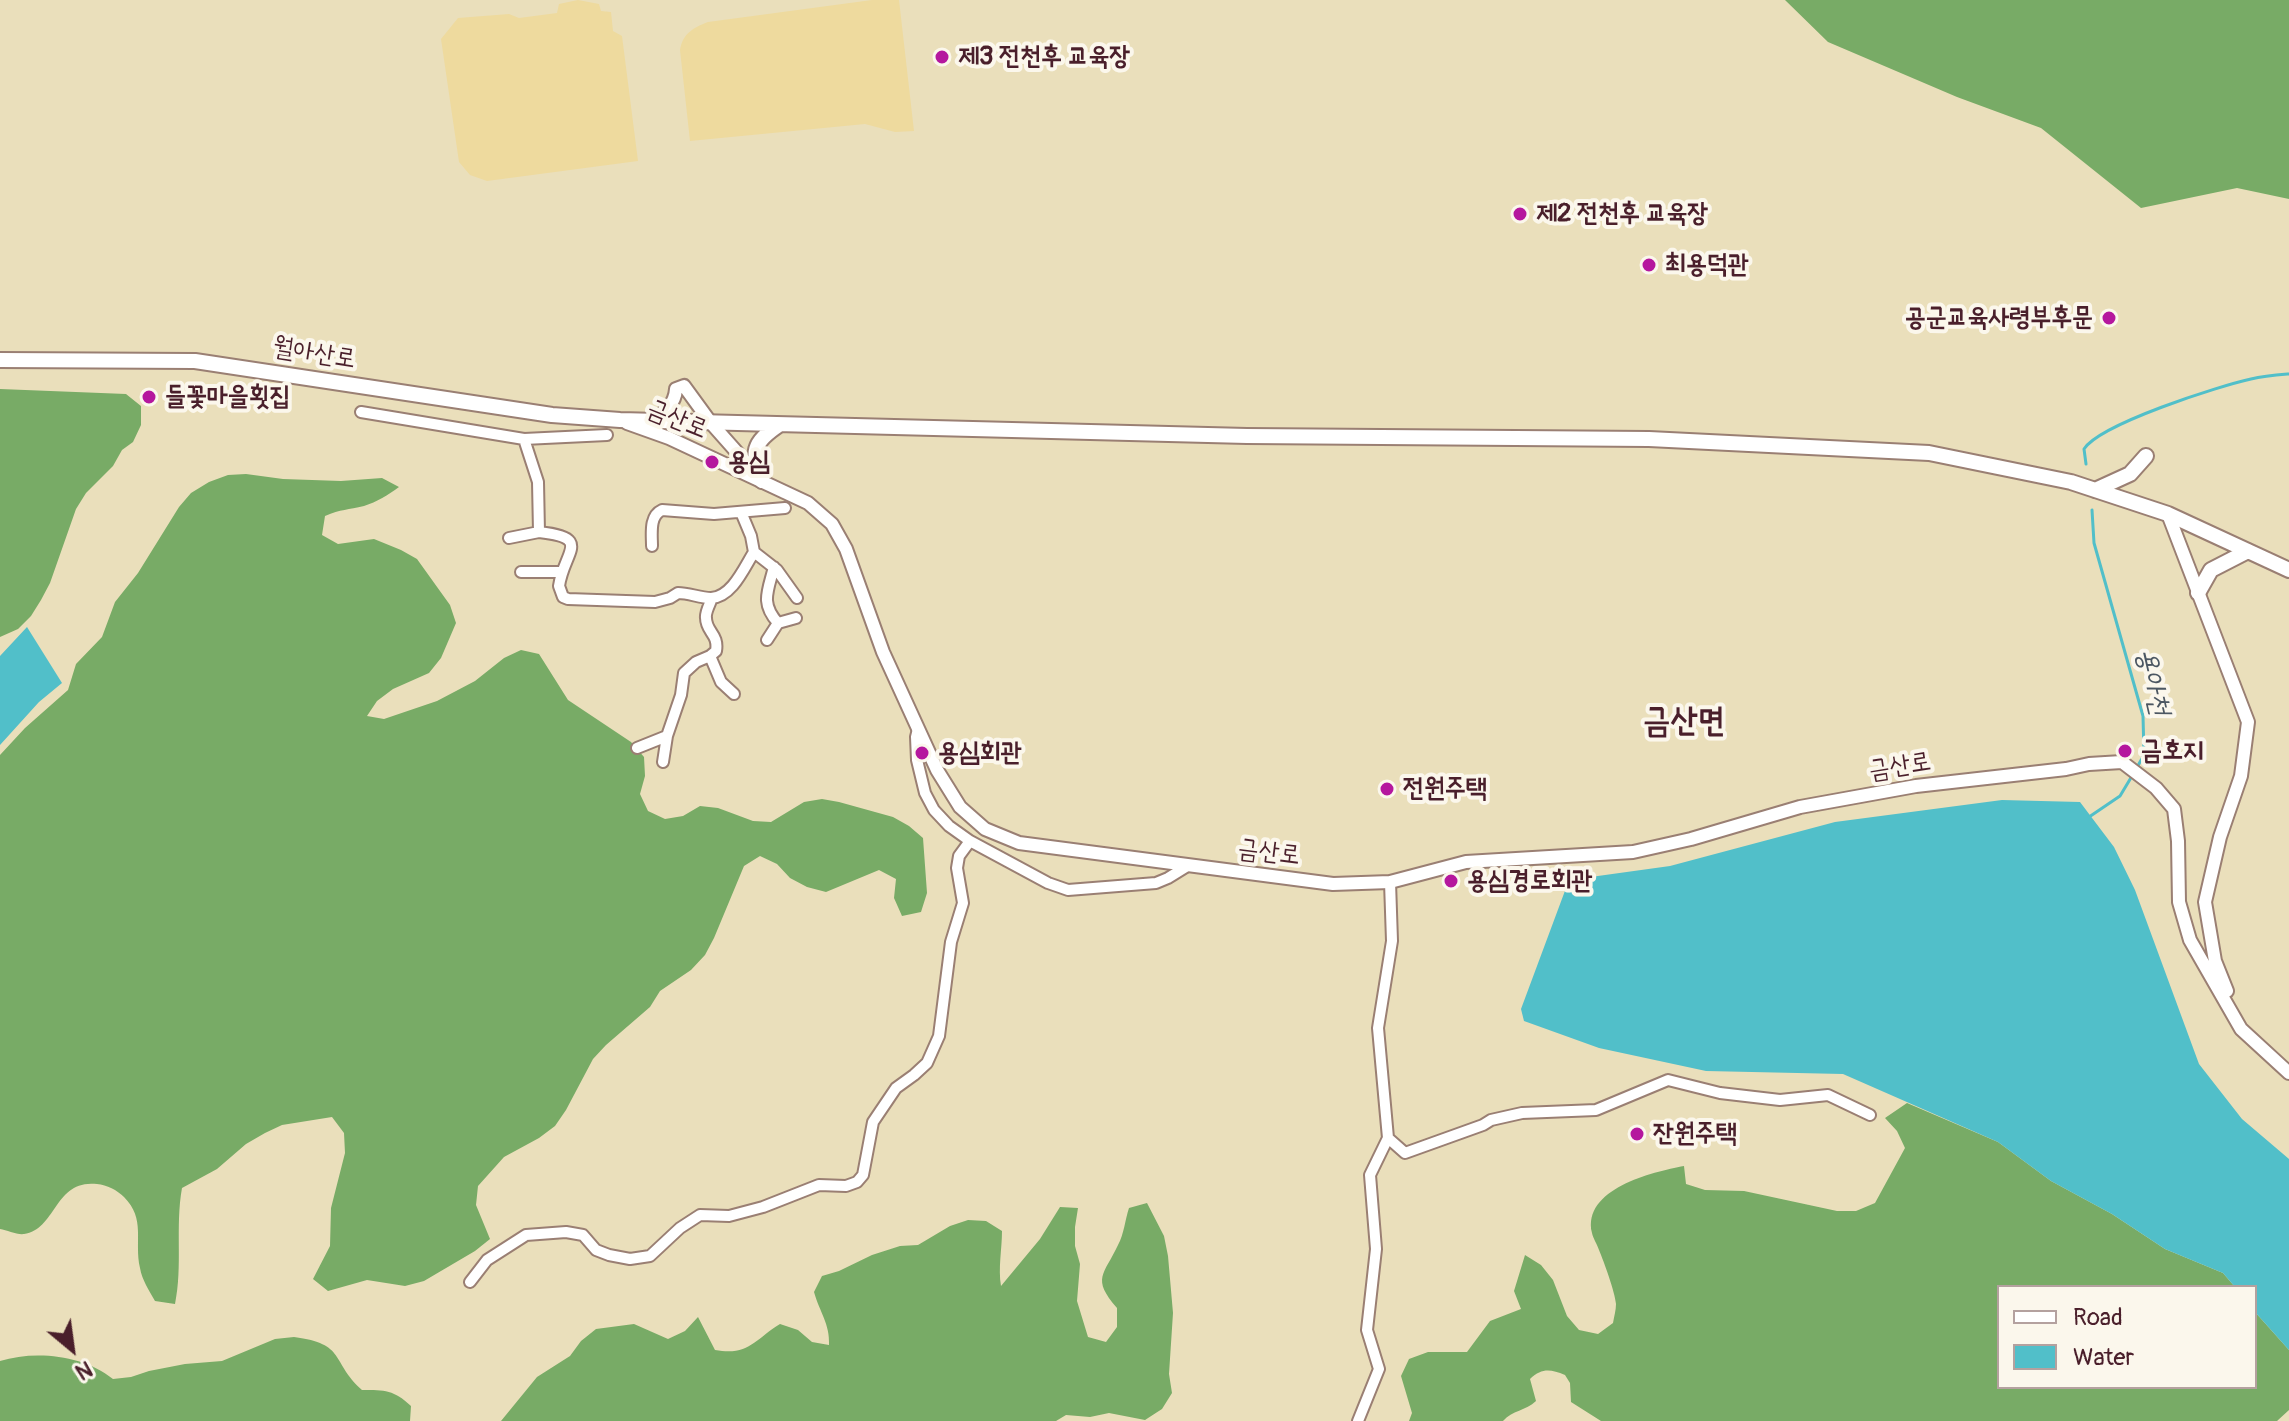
<!DOCTYPE html>
<meta charset="utf-8">
<style>
body{margin:0}
#map{position:relative;width:2289px;height:1421px;overflow:hidden;background:#eadfbb;font-family:Pangolin,sans-serif}
canvas{display:block}
.legend{position:absolute;left:1997px;top:1285px;width:260px;height:104px;box-sizing:border-box;background:#fbf7ec;border:2px solid #b4a19f;margin:0;padding:10px 14px;list-style:none;font-size:24px;color:#4a1f2b}
.legend li{display:flex;align-items:center;gap:16px;height:40px}
.legend b{width:40px;border:2px solid #b4a19f}
.north{position:absolute;left:32px;top:1309px;width:80px;height:80px;-webkit-text-stroke:6px #fbf7ec;paint-order:stroke;rotate:151deg;font-size:22px;font-weight:700;line-height:32px;text-align:center;color:#4a1f2b}
.north::after{content:'';display:block;margin:auto;width:28px;height:36px;background:#4a1f2b;clip-path:polygon(50% 0,100% 100%,50% 72%,0 100%)}
</style>
<div id="map">
<canvas width="2289" height="1421"></canvas>
<ul class="legend">
<li><b style="height:10px;background:#fff"></b>Road</li>
<li><b style="height:22px;background:#51bfc9"></b>Water</li>
</ul>
<div class="north">N</div>
</div>
<script>
const ctx = document.querySelector('canvas').getContext('2d');
ctx.lineJoin = 'round';
function fill(path, color) {
  ctx.fillStyle = color;
  ctx.fill(path, 'evenodd');
}
function strokePath(path, color, width, dash) {
  ctx.strokeStyle = color;
  ctx.lineWidth = width;
  ctx.lineCap = dash ? 'butt' : 'round';
  ctx.setLineDash(dash || []);
  ctx.stroke(path);
}
function drawText(font, color, halo, rows, align = 'center') {
  ctx.font = font + ' Pangolin,"Poor Story",sans-serif';
  ctx.lineWidth = 8;
  ctx.setLineDash([]);
  ctx.textBaseline = 'middle';
  ctx.strokeStyle = halo;
  ctx.fillStyle = color;
  for (const [text, x, y, turn = 0] of rows) {
    ctx.save();
    ctx.translate(x, y);
    ctx.rotate((+turn || 0) * Math.PI / 180);
    ctx.textAlign = isNaN(turn) ? turn : align;
    if (halo) ctx.strokeText(text, 0, 0);
    ctx.fillText(text, 0, 0);
    ctx.restore();
  }
}
const forest = new Path2D(`
 M1785 0H2289V199L2237 188 2141 208 2041 128 1957 97 1828 42Z
 M0 389 126 394 141 406V425L133 442 122 450 113 466 86 493 76 509 50 583 41 600 31 616 18 629 0 637Z
 M246 474 283 479 341 481 382 478 399 487C388 495 377 502 364 506 348 510 341 509 325 516L322 535 338 544 374 539 401 550 417 559 450 605 456 623 441 658 429 673 393 689 377 701 367 716 384 719 437 701 475 681 504 658 521 650 539 654 568 700 631 742 644 757 645 776 640 794 648 811 665 819 683 816 700 806 718 808 753 821 771 822 804 802 822 799 839 802 893 817 909 826 923 838 927 893 921 912 902 916 894 898 896 879 879 870 826 892 807 887 790 878 777 864 760 856 744 866 714 938 705 955 691 970 660 991 650 1007 606 1045 593 1059 566 1110 555 1126 539 1138 504 1157 478 1186 476 1205 490 1239 475 1251 424 1281 405 1286 367 1280 328 1291 313 1279 330 1246 331 1208 345 1153 344 1133 332 1117 282 1125 265 1133 246 1144 217 1169 182 1188C175 1227 183 1266 175 1304L155 1301C149 1290 142 1280 140 1268 134 1241 146 1219 124 1197 117 1190 107 1185 97 1184 54 1179 57 1229 24 1234 17 1235 7 1230 0 1229V755L25 728 68 690 76 664 102 637 115 602 138 573 179 507 191 493 209 482 228 475Z
 M1907 1103 1998 1142 2051 1181 2112 1214 2165 1249 2223 1273 2235 1287H1999V1387H2255V1312L2289 1350V1410L2277 1421H1601L1571 1402 1570 1383 1565 1375C1550 1369 1542 1368 1530 1379L1536 1401C1526 1411 1512 1410 1503 1421H1409L1412 1413 1401 1376 1409 1359 1428 1352H1467L1490 1321 1521 1309 1514 1291 1525 1255 1541 1265 1553 1280 1567 1316 1579 1330 1598 1334 1613 1323C1614 1317 1616 1310 1616 1304 1615 1292 1604 1262 1599 1250 1597 1244 1593 1238 1592 1233 1582 1189 1652 1172 1684 1166L1686 1184 1705 1190 1744 1191 1837 1211H1856L1875 1203 1905 1148 1897 1131 1885 1118Z
 M1147 1203 1164 1236 1168 1256 1173 1313 1169 1374 1172 1393 1162 1409 1145 1420 1109 1413 1090 1417 1066 1415 1056 1421H501L537 1377 570 1356 581 1341 596 1329 634 1324 668 1339 685 1331 698 1317 715 1350C749 1356 754 1340 780 1324L798 1330 812 1342 829 1345C830 1324 820 1313 814 1292L822 1276 839 1271 872 1255 900 1246 918 1245 950 1226 968 1220 986 1221 1002 1231C1002 1249 998 1268 1001 1286L1040 1239 1060 1207 1078 1208 1075 1227V1246L1080 1264 1077 1301 1088 1337 1106 1342 1117 1327V1308C1091 1278 1104 1275 1118 1245 1124 1234 1125 1220 1129 1208Z
 M294 1337C347 1344 330 1361 362 1390 385 1390 394 1390 411 1406L410 1421H0V1361C35 1350 84 1355 113 1379L131 1377 149 1371 185 1364 222 1361 275 1339Z`);
const sand = new Path2D(`
 M578 0 599 4 601 11 611 12 613 31 622 36 638 161 487 181 470 175 459 162 441 39 458 18 509 14 519 18 557 13 559 4Z
 M872 0H899L914 131 895 132 865 124 690 141 680 50C683 33 693 28 708 22Z`);
const water = new Path2D(`
 M27 627 62 683 39 702 0 745V656Z
 M2002 800 2080 802 2114 847 2135 890 2199 1064 2242 1119 2289 1159V1350L2255 1312V1287H2235L2223 1273 2165 1249 2112 1214 2051 1181 1998 1142 1843 1074 1706 1071 1599 1048 1524 1021 1521 1009 1569 880 1670 866 1835 822Z`);
const stream = new Path2D(`
 M2086 464 2084 449C2100 424 2219 386 2251 379 2264 376 2277 375 2289 374
 M2092 510 2094 543 2143 716 2144 755 2136 769
 M2089 817 2120 796 2132 776`);
const minor = new Path2D(`
 M361 412 524 439 607 435
 M524 439 538 482 539 532C593 538 564 551 559 586L563 597 568 599 655 602 670 598 678 593C689 593 700 598 711 598 732 597 744 568 754 552L751 536 741 512
 M509 538 539 532
 M652 546C652 534 649 516 662 510L714 514 785 508
 M754 552 777 570 797 598
 M774 567C768 591 760 603 778 623L796 618
 M521 572H562
 M767 640 778 623
 M710 656 721 682 734 694
 M918 729 916 737 917 760 925 793 934 810 949 826 970 841 1048 883 1068 890 1156 883 1168 878 1189 865
 M637 748 667 736 681 695 684 673 696 662 710 656 716 651C719 634 706 632 706 618 705 612 710 604 712 598
 M663 762 667 736
 M1390 882 1392 941 1378 1028 1388 1138 1405 1153 1483 1125 1491 1120 1522 1113 1596 1110 1668 1080 1720 1093 1780 1100 1828 1095 1870 1115
 M470 1282 487 1260 526 1235 566 1232 583 1235 596 1250 609 1255 630 1259 650 1256 680 1228 700 1215 729 1216 763 1207 819 1185 846 1186 857 1182 863 1175 873 1122 896 1088 914 1075 927 1063 939 1036 951 942 963 903 957 868 959 856 970 841
 M1358 1421 1379 1369 1367 1330 1376 1249 1370 1175 1388 1138`);
const tertiary = new Path2D(`
 M651 421C664 413 675 405 676 389L684 386 711 423 758 476
 M627 423 669 438 808 503 832 524 846 549 883 652 937 770 960 807 985 829 1019 843 1333 884 1390 882 1466 862 1633 852 1691 839 1800 807 1916 786 2066 769 2089 764 2122 762 2156 788 2174 809 2178 841 2179 902 2190 940 2241 1029 2289 1073
 M2168 514 2248 722 2241 776 2220 837 2205 902 2215 961 2227 991`);
const secondary = new Path2D(`
 M0 360 195 361 552 415 620 420 1247 436 1649 439 1929 453 2071 482 2168 514 2289 570
 M762 481C751 452 752 443 779 425
 M2095 490 2130 474 2146 456
 M2198 593 2211 570 2248 551`);
const markers = [
 [942,57,8,"#b5179e"],
 [1520,214,8,"#b5179e"],
 [1649,265,8,"#b5179e"],
 [2109,318,8,"#b5179e"],
 [149,397,8,"#b5179e"],
 [712,462,8,"#b5179e"],
 [2125,751,8,"#b5179e"],
 [922,753,8,"#b5179e"],
 [1387,789,8,"#b5179e"],
 [1451,881,8,"#b5179e"],
 [1637,1134,8,"#b5179e"]
];
const poiNames = [
 ["제3 전천후 교육장",958,57],
 ["제2 전천후 교육장",1536,214],
 ["최용덕관",1665,265],
 ["공군교육사령부후문",2093,318,"right"],
 ["들꽃마을횟집",165,397],
 ["용심",728,462],
 ["금호지",2141,751],
 ["용심회관",938,753],
 ["전원주택",1403,789],
 ["용심경로회관",1467,881],
 ["잔원주택",1653,1134]
];
const streetNames = [
 ["월아산로",314,354,9],
 ["금산로",677,420,22],
 ["금산로",1900,767,-9],
 ["금산로",1269,853,7]
];
const waterNames = [
 ["용아천",2152,682,77]
];
const districtNames = [
 ["금산면",1684,722]
];
fill(forest, '#78ab66');
fill(sand, '#eeda9e');
fill(water, '#51bfc9');
strokePath(stream, '#51bfc9', 3);
strokePath(minor, '#9a7f73', 14);
strokePath(tertiary, '#9a7f73', 16);
strokePath(secondary, '#9a7f73', 18);
strokePath(minor, '#fff', 10);
strokePath(tertiary, '#fff', 12);
strokePath(secondary, '#fff', 14);
for (const [x, y, r, color] of markers) {
  const dot = new Path2D();
  dot.arc(x, y, r, 0, 2 * Math.PI);
  ctx.fillStyle = color;
  ctx.fill(dot);
  strokePath(dot, '#fbf7ec', 3);
}
drawText('bold 26px', '#4a1f2b', '#fbf7ec', poiNames, 'left');
drawText('26px', '#4a1f2b', '#fbf7ec', streetNames);
drawText('italic 28px', '#4c5762', '#fbf7ec', waterNames);
drawText('bold 34px', '#4a1f2b', '#fbf7ec', districtNames);
</script>
